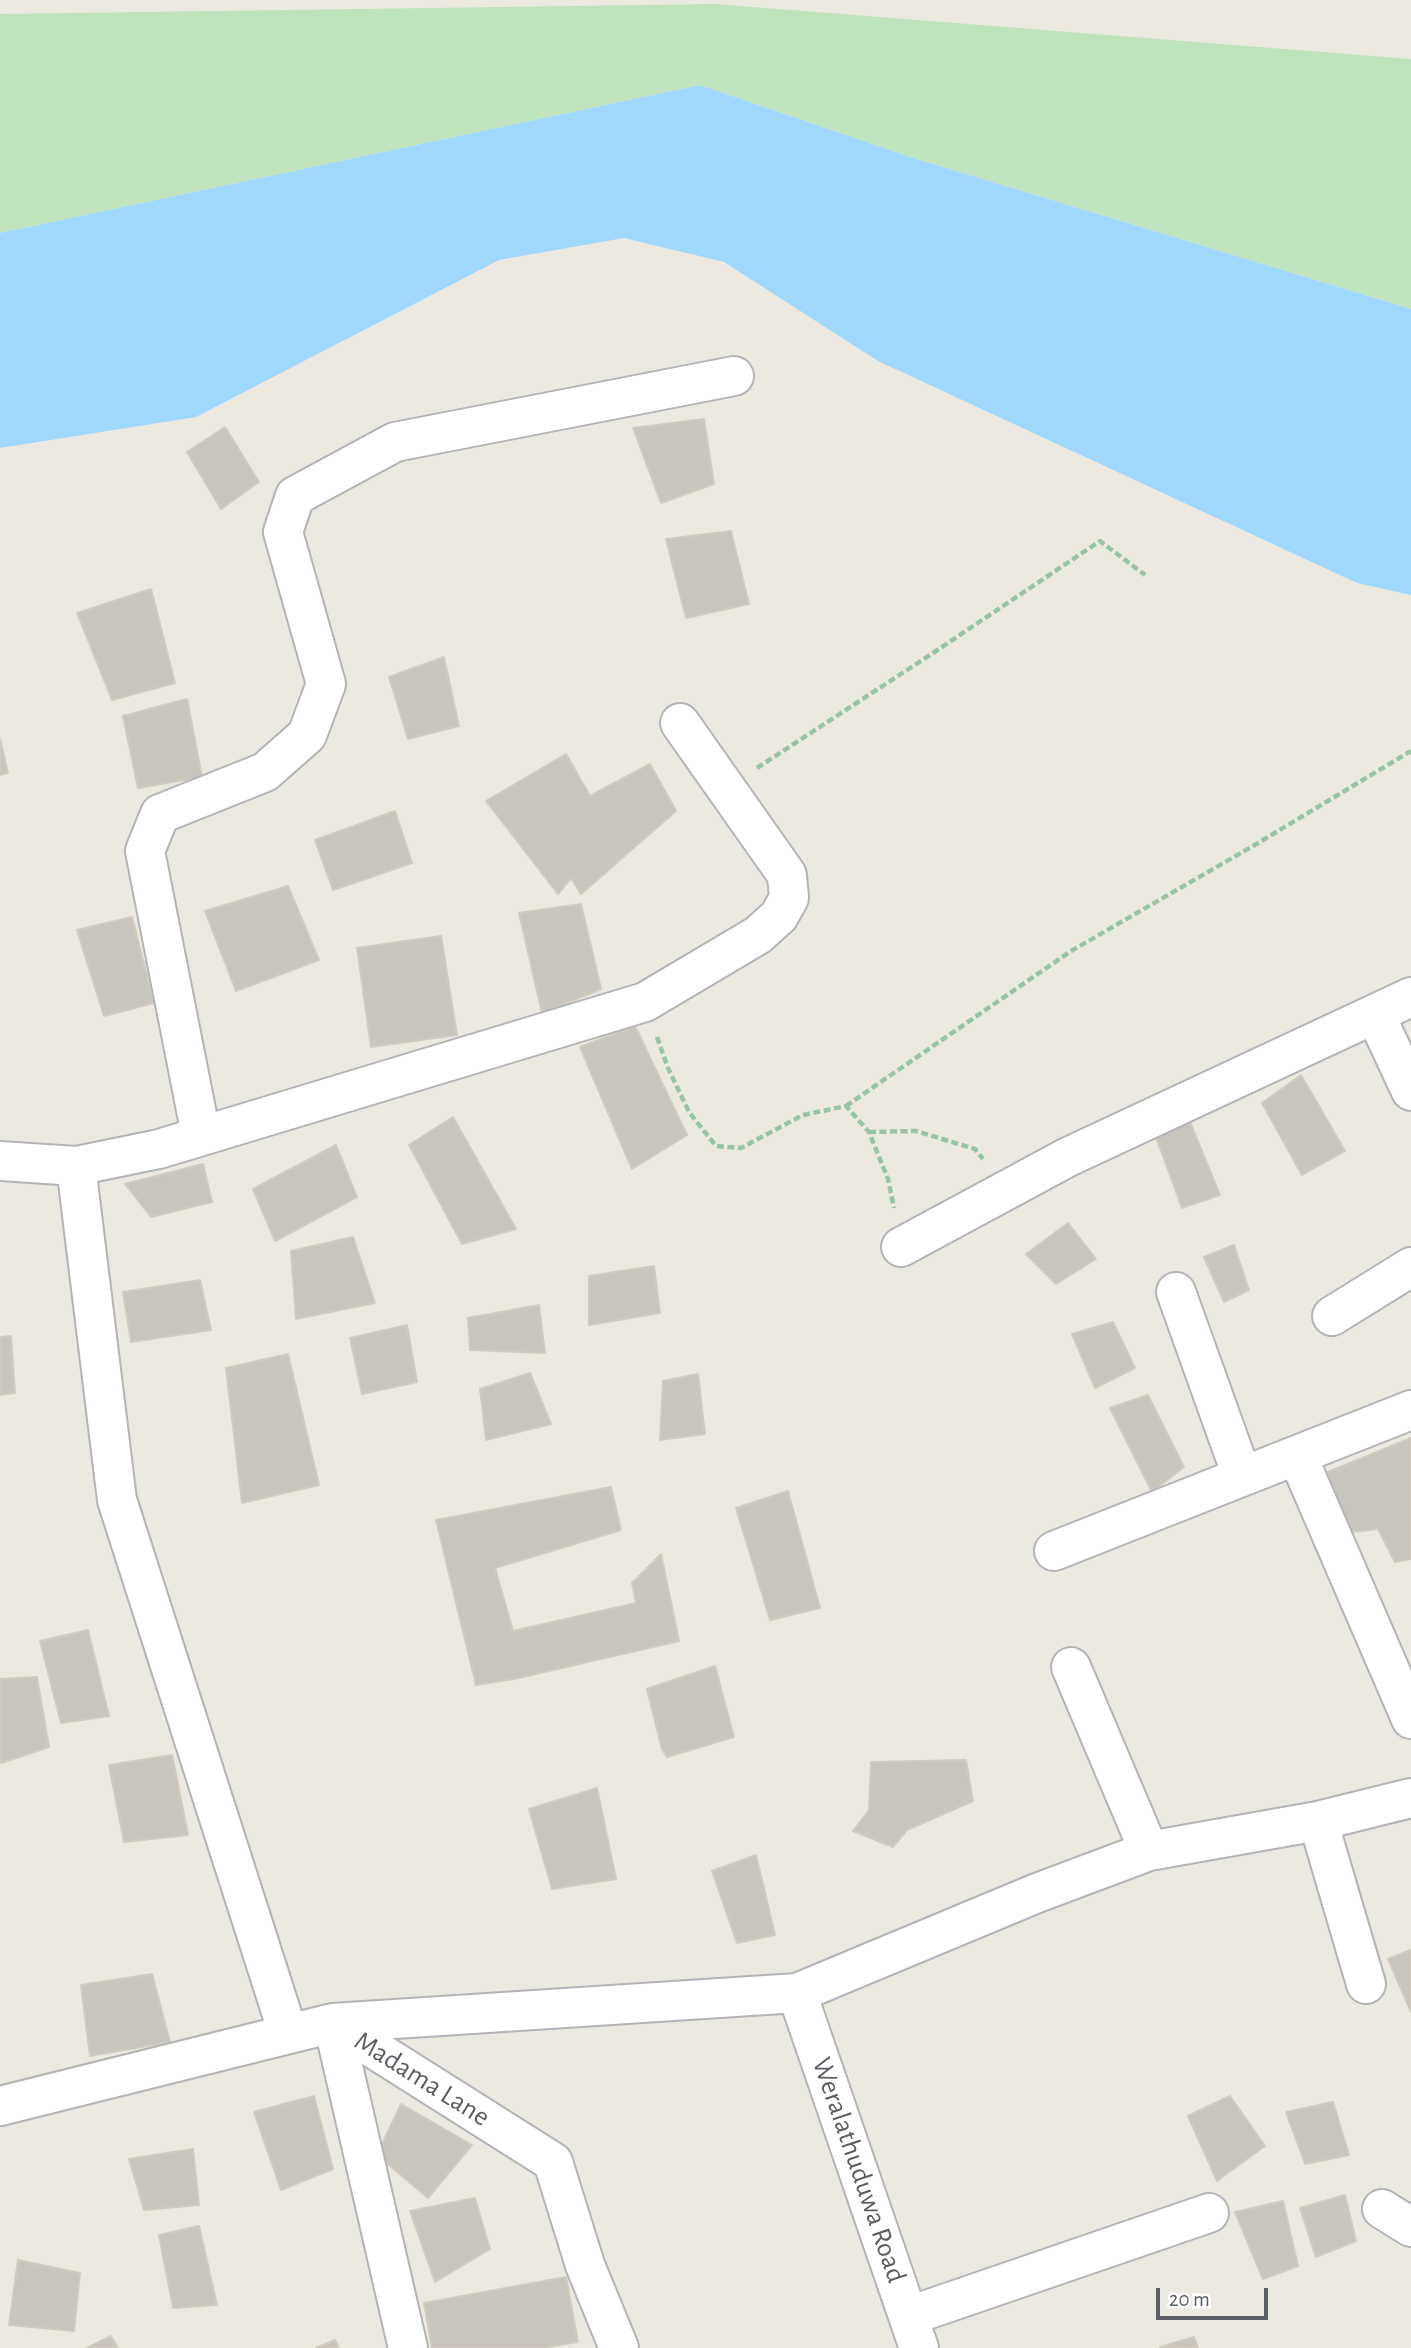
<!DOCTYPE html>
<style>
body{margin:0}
#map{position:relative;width:1411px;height:2348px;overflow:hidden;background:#ece9e1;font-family:"Alegreya Sans",sans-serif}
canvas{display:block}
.scale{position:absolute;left:1156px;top:2288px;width:112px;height:32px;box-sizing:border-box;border:4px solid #5a5d62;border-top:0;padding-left:9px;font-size:21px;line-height:24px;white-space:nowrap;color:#5a5d62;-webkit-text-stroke:5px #fff;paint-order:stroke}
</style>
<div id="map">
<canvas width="1411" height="2348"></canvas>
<div class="scale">20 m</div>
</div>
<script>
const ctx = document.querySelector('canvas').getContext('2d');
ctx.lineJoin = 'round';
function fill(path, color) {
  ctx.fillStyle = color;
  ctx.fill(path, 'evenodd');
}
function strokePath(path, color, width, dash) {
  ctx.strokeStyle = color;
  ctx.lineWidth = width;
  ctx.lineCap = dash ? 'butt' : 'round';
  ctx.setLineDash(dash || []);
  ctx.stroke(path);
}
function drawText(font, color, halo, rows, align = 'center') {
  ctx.font = font + ' "Alegreya Sans",sans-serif';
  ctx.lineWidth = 6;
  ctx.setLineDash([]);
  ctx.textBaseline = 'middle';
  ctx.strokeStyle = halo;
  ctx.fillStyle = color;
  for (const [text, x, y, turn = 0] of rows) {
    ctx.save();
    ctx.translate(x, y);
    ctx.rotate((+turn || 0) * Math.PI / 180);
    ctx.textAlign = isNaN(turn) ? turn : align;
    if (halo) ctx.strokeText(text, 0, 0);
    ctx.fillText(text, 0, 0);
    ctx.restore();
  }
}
const green = new Path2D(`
 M715 4 1411 59V309L910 157 700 85 0 233V14Z`);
const water = new Path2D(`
 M700 85 910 157 1411 309V595L1357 583 878 361 724 262 624 238 499 260 196 417 0 448V233Z`);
const building = new Path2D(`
 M704 419 714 484 661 503 633 428Z
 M225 427 259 482 221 509 187 452Z
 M731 531 749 604 686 618 666 539Z
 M151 589 175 683 112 700 77 613Z
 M444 657 459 726 408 739 389 677Z
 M187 699 202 777 138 788 123 716Z
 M0 739 8 773 0 775Z
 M566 754 590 796 650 764 676 811 581 894 571 878 558 894 486 801Z
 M395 811 412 863 333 890 315 840Z
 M288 886 319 960 236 991 205 911Z
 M581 904 601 989 542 1013 519 913Z
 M132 917 154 1003 104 1016 77 930Z
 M441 936 457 1035 371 1047 357 948Z
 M635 1026 687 1135 632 1169 580 1047Z
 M1301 1075 1345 1151 1302 1175 1262 1103Z
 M453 1117 516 1229 462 1244 409 1145Z
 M1190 1122 1220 1195 1182 1208 1153 1129Z
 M336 1145 357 1197 275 1241 253 1189Z
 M203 1164 212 1202 151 1217 125 1184Z
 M1068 1223 1096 1259 1056 1284 1026 1254Z
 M353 1237 375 1303 296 1319 291 1251Z
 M1234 1245 1249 1290 1224 1302 1204 1257Z
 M654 1266 660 1313 589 1325V1276Z
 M200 1280 211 1330 131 1342 123 1292Z
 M539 1305 545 1353 470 1350 468 1318Z
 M1113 1322 1135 1368 1095 1388 1072 1334Z
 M407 1325 417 1382 362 1394 350 1338Z
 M11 1336 15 1393 0 1395V1337Z
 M288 1354 319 1485 242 1503 226 1368Z
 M530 1373 551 1424 486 1440 480 1389Z
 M698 1374 705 1434 660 1440 663 1381Z
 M1148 1395 1184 1467 1152 1492 1110 1408Z
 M1411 1438V1559L1395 1562 1378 1529 1344 1533 1328 1472Z
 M611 1487 621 1530 495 1568 513 1631 636 1603 632 1583 661 1554 679 1641 514 1679 476 1685 436 1520Z
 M788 1491 820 1608 770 1620 736 1508Z
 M88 1630 109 1716 61 1723 40 1641Z
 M715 1666 734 1737 667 1757 662 1749 647 1689Z
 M37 1677 49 1747 1 1763 0 1679Z
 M172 1755 188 1835 124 1842 109 1765Z
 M966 1760 973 1801 907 1830 893 1847 853 1831 869 1810 871 1762Z
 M597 1788 616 1879 552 1889 529 1809Z
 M756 1855 775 1935 737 1943 712 1871Z
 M1411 1950V2012L1388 1959Z
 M152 1974 170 2042 90 2056 81 1985Z
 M314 2096 333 2169 281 2190 254 2112Z
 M1230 2096 1265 2146 1217 2181 1188 2116Z
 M1333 2102 1349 2155 1305 2164 1286 2112Z
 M401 2104 472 2145 428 2198 377 2155Z
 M193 2149 199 2205 144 2210 129 2159Z
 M1345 2195 1356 2241 1316 2257 1300 2208Z
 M475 2198 490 2249 435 2282 410 2211Z
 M1283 2201 1298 2266 1263 2279 1235 2212Z
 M199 2226 217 2305 173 2308 159 2235Z
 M18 2260 80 2273 74 2331 9 2325Z
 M566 2277 578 2342 542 2348H432L424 2303Z
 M111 2336 118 2348H87Z
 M1194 2337 1198 2348 1160 2347Z
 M335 2340 339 2348H316Z`);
const path = new Path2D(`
 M757 768 933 653 1100 541 1145 575
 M657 1037 668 1068 689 1112 716 1146 741 1148 803 1115 846 1106 869 1132 888 1179 894 1208
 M846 1106 1071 951 1253 846 1411 751
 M869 1132 916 1131 975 1149 983 1159`);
const minor = new Path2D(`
 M1375 1014 1411 1091
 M201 1135 145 851 160 814 265 772 307 735 326 684 283 532 295 496 395 442 734 376
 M0 1161 76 1166 159 1149 645 1002 758 935 779 916 789 898 787 875 680 723
 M76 1166 117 1500 288 2033
 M901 1247 1068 1157 1411 997
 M1176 1292 1242 1476
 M1332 1316 1411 1267
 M1411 1410 1297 1455 1411 1719
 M1054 1551 1297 1455
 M1071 1667 1149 1851
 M1318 1821 1366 1984
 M797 1993 919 2348
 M333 2023 553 2162 585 2265 619 2348
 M333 2023 408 2348
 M0 2106 333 2023 797 1993 1037 1893 1149 1851 1318 1821 1411 1798
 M1382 2209 1411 2227
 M909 2316 1209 2213`);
const streetNames = [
 ["Madama Lane",422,2079,32],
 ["Weralathuduwa Road",859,2170,71]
];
fill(green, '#bfe4bd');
fill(water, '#a0d8fd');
fill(building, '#c8c4be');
strokePath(building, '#d1cbbf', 2);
strokePath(minor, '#b2b4b8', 42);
strokePath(path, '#97c4a2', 4.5, [7, 3.5]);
strokePath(minor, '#fff', 38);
drawText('28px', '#5a5d62', '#fff', streetNames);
</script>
